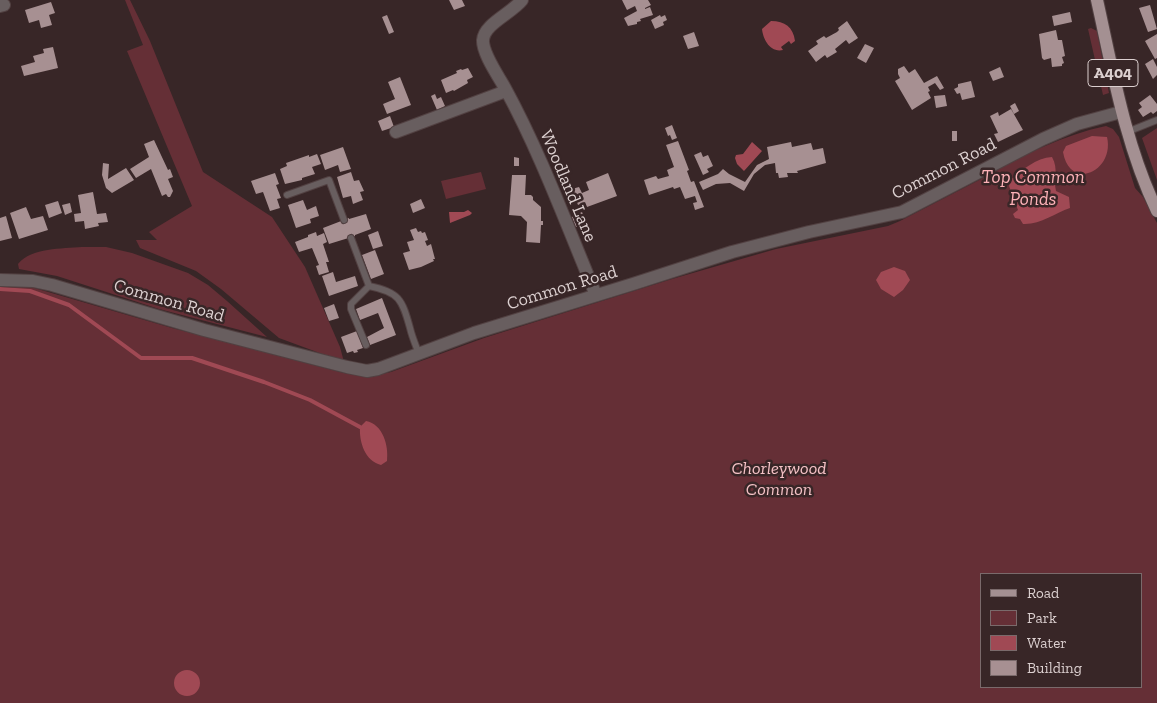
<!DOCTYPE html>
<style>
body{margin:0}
#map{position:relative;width:1157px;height:703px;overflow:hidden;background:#382627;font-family:"Zilla Slab",serif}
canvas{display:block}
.legend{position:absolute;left:980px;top:573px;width:162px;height:115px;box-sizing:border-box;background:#382627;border:1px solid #7a6a6b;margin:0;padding:6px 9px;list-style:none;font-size:15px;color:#dcd0d0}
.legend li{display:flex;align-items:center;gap:10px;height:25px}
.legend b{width:25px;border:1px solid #7a6a6b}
</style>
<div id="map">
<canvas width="1157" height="703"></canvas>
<ul class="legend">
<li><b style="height:6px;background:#a49092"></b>Road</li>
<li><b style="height:14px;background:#652f36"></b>Park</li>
<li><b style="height:14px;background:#a04954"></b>Water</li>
<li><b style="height:14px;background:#a79092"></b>Building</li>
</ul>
</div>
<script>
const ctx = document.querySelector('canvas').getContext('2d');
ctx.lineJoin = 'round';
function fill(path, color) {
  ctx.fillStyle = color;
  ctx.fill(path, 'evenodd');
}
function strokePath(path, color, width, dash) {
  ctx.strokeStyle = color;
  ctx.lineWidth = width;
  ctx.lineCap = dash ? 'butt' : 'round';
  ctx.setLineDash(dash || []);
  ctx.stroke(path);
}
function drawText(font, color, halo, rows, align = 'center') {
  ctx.font = font + ' "Zilla Slab",serif';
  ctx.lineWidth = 5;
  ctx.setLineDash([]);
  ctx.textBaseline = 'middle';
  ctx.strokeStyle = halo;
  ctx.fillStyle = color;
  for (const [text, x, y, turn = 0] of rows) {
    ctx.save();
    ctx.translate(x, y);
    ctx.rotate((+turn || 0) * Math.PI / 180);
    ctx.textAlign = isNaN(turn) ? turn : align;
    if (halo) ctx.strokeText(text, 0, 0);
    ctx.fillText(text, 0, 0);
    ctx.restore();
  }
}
const green = new Path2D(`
 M125 0H130L150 41 203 172 272 217 305 267 340 347 344 362 279 338 221 289 196 271 140 248 136 240H157L149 232 192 206 127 51 143 45Z
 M1091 28 1097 31 1109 93 1103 95 1088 29Z
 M1106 126 1113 129 1119 137 1135 188 1143 197 1157 223V703H0V285L31 287 172 328 344 373 368 377 391 372 484 338 672 279 776 249 888 226 900 221 985 177V175C1024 155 1063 135 1106 126ZM981 574H1141V687H981Z
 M1157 128V180L1142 138Z
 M481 172 486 189 446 199 441 181Z
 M82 247H106L132 253 188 273 208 285 227 301 267 337 159 309 57 276 19 269 18 264C32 247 62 249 82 247Z`);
const water = new Path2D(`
 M771 21C785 21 793 27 795 41L791 44 789 41 781 47 783 50C770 53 763 39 762 29Z
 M1092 136 1107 137C1115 171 1070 192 1063 152L1066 146Z
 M752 142 762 151 744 171 737 164 735 158 736 155 743 154Z
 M1052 157C1059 169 1053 179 1056 191L1069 197 1070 208C1055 213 1040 225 1023 224L1020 219 1015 218 1013 214 1018 210 1009 186 1010 180C1022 170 1036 158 1052 157Z
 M468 210 472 213 470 215 450 223 449 212H464Z
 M894 267 905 271 910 280 903 290 894 297 881 289 876 280 881 272Z
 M366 421C383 424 389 446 387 461L381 465C365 461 359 442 360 427Z
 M174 683a13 13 0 1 1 26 0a13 13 0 1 1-26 0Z`);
const stream = new Path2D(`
 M0 289 30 291 69 305 141 358H192L264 382 310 400 360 427`);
const building = new Path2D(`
 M449 0H462L465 6 454 10Z
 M622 0H648L651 5 645 8V9L650 7 653 15 640 19 641 21 637 22V24L628 26 624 18 637 11 635 6 627 10Z
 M51 2 55 13 49 15 52 25 41 28 39 20 29 23 25 10Z
 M1150 5 1157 29 1148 32 1139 8Z
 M1070 12 1072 22 1054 26 1052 16Z
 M387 15 394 32 389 34 382 17Z
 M660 15 661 17 665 15 667 20 663 22 664 25 655 29 651 20Z
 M847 21 858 38 849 44 846 40 835 49 837 52 827 58 825 55 816 62 808 51 818 44 816 41 824 36 826 38 837 32 839 30 838 28Z
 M1056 30 1058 40H1062L1065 56 1062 57 1064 63 1062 64V66L1052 67 1051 58 1044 60 1042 58 1039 34Z
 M694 32 699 46 688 49 683 36Z
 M1157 34V58L1155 59 1145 41Z
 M865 44 874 48 866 63 857 58Z
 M53 47 58 68 24 76 21 66 35 62 33 56 44 53 43 49Z
 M1153 59 1157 67V75L1153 79 1145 64Z
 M904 66 909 73 915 69 924 83 937 76 944 88 940 90 935 83 928 87 930 91 928 92 931 98 912 110 895 81 900 78 898 74V69Z
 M1000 67 1004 77 993 81 989 72Z
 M468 68 473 77 467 80 468 83 454 91 453 90 446 93 441 80 457 73 456 71 461 69 462 70Z
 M400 77 411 105 387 114 383 104 395 99 388 82Z
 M971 81 975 97 962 100 960 93 957 94 954 89 958 87V84Z
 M435 94 437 99 441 97 445 106 437 110 431 96Z
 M945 95 947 106 936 108 934 96Z
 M1150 95 1157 104V111L1153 114 1151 112 1143 117 1138 110 1142 107 1139 103Z
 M1015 103 1019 111 1014 114 1010 106Z
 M1011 109 1023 130 998 142 994 134 998 133 990 116 998 112 999 116Z
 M390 116 394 127 382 131 378 121Z
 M672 125 677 138 672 140 670 135 668 136 665 128Z
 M952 131H957V141H952Z
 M154 140 168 170 170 169 173 177 168 179 173 191 170 197H168L166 194 162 196 151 169 136 178 130 169 149 157 144 144Z
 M678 141 689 170 687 171 691 182 694 181 704 207 695 210 693 203 697 202 695 196 685 199 680 187 674 189 673 187 649 195 644 180 656 176 658 179 669 176 667 170 674 167 666 145Z
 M791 142 792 147 811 143 813 150 823 148 826 163 797 171 798 173H787L788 177 779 178 778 173H776L775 163 765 165 754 174 744 191 730 183 716 184 703 190 699 182 718 174 723 169 729 174 745 182 757 165 769 159 767 147Z
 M343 147 351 169 340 172 338 165 325 170 320 155Z
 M701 152 703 157 708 155 713 166 707 169 709 172 703 175 694 155Z
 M317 154 321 164 312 167 315 174 302 178V180L285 184 280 169 287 166 286 163 309 155V157Z
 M514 157 519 158V166H514Z
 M103 163 109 164 108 179 126 168 134 180 112 193 106 188 102 175Z
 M351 172 354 181 359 180 364 191 360 192 363 200 353 204 351 196 343 198 337 177Z
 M275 173 279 184 276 185 281 198 277 199 280 208 270 211 263 192 256 194 251 181Z
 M608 173 617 196 587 207 585 202 578 205 572 189 579 187 582 193 589 190 586 182Z
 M512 175H526L525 195H531L533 197V200L541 207V221H543V225H541L540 243 526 242 527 222 521 216 509 215Z
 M93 192 97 214 106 213 108 222 98 223 99 226 85 229 84 221 75 222 74 214 81 213 78 195Z
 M421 199 425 208 413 213 410 204Z
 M303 200 307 210 316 206 319 216 310 219 311 223 296 228 288 205Z
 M58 201 62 213 49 218 45 205Z
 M70 203 72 212 65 215 62 205Z
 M26 207 31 219 43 216 48 230 19 239 10 213Z
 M582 212 587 223 576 227 572 217Z
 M366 214 371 229 355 235V236L329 244 323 228 349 218V219Z
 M6 216 12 238 0 241V218Z
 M416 228 418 232 421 231 422 233 425 232 428 240 425 241 427 246 431 244 435 259H433L434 261 421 267 409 270 403 253 410 251 407 242 414 240 410 230Z
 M378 231 383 246 373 249 368 235Z
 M316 232 317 236 324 233 327 242 323 244 329 262H326L329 272 319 275 316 266 319 265 312 248 299 252 295 242 308 237V235Z
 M375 250 384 274 371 279 362 255Z
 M333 272 336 282 355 276 358 286 329 296 322 276Z
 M382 298 396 335 370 345 367 337 384 328 378 313 360 320 356 309Z
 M334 304 339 318 329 321 324 308Z
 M357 331 363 348 357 350 358 352 354 353 353 351 347 353 341 337Z`);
const service = new Path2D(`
 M1127 132 1157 120
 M287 195 329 180 344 220
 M351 238 369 286 351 304V309L366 345
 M369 286C399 292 402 299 410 328 412 337 416 346 419 354`);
const minor = new Path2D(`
 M522 0C512 13 484 24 483 40 482 53 499 77 505 88 541 154 567 226 596 295
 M0 6 4 5
 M396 132 506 91
 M0 280 33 281 52 285 204 330 347 367 367 371 378 369 474 333 633 284 732 252 809 232 902 212 1043 139 1077 124 1121 112`);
const primary = new Path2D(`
 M1097 0C1113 72 1125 144 1157 211`);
const shields = [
 [1113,73,50]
];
const shieldNames = [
 ["A404",1113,73]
];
const streetNames = [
 ["Common Road",944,169,-27],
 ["Woodland Lane",568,186,67],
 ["Common Road",562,288,-17],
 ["Common Road",169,301,16]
];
const parkNames = [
 ["Chorleywood",779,469],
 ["Common",779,490]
];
const waterNames = [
 ["Top Common",1033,178],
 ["Ponds",1033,200]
];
fill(green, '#652f36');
fill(water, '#a04954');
strokePath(stream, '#a04954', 4);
fill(building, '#a79092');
strokePath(service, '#524142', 8);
strokePath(minor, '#524142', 14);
strokePath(primary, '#524142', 14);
strokePath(service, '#685e5f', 6);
strokePath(minor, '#685e5f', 12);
strokePath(primary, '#a49092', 12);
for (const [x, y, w] of shields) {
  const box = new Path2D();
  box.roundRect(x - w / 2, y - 13.5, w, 27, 4);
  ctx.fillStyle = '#382627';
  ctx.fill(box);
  strokePath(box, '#dcd0d0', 1);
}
drawText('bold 16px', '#dcd0d0', null, shieldNames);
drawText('18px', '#dcd0d0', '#382627', streetNames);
drawText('italic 18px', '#f5c2c6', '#382627', parkNames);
drawText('italic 19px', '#fdb2b8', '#382627', waterNames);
</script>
